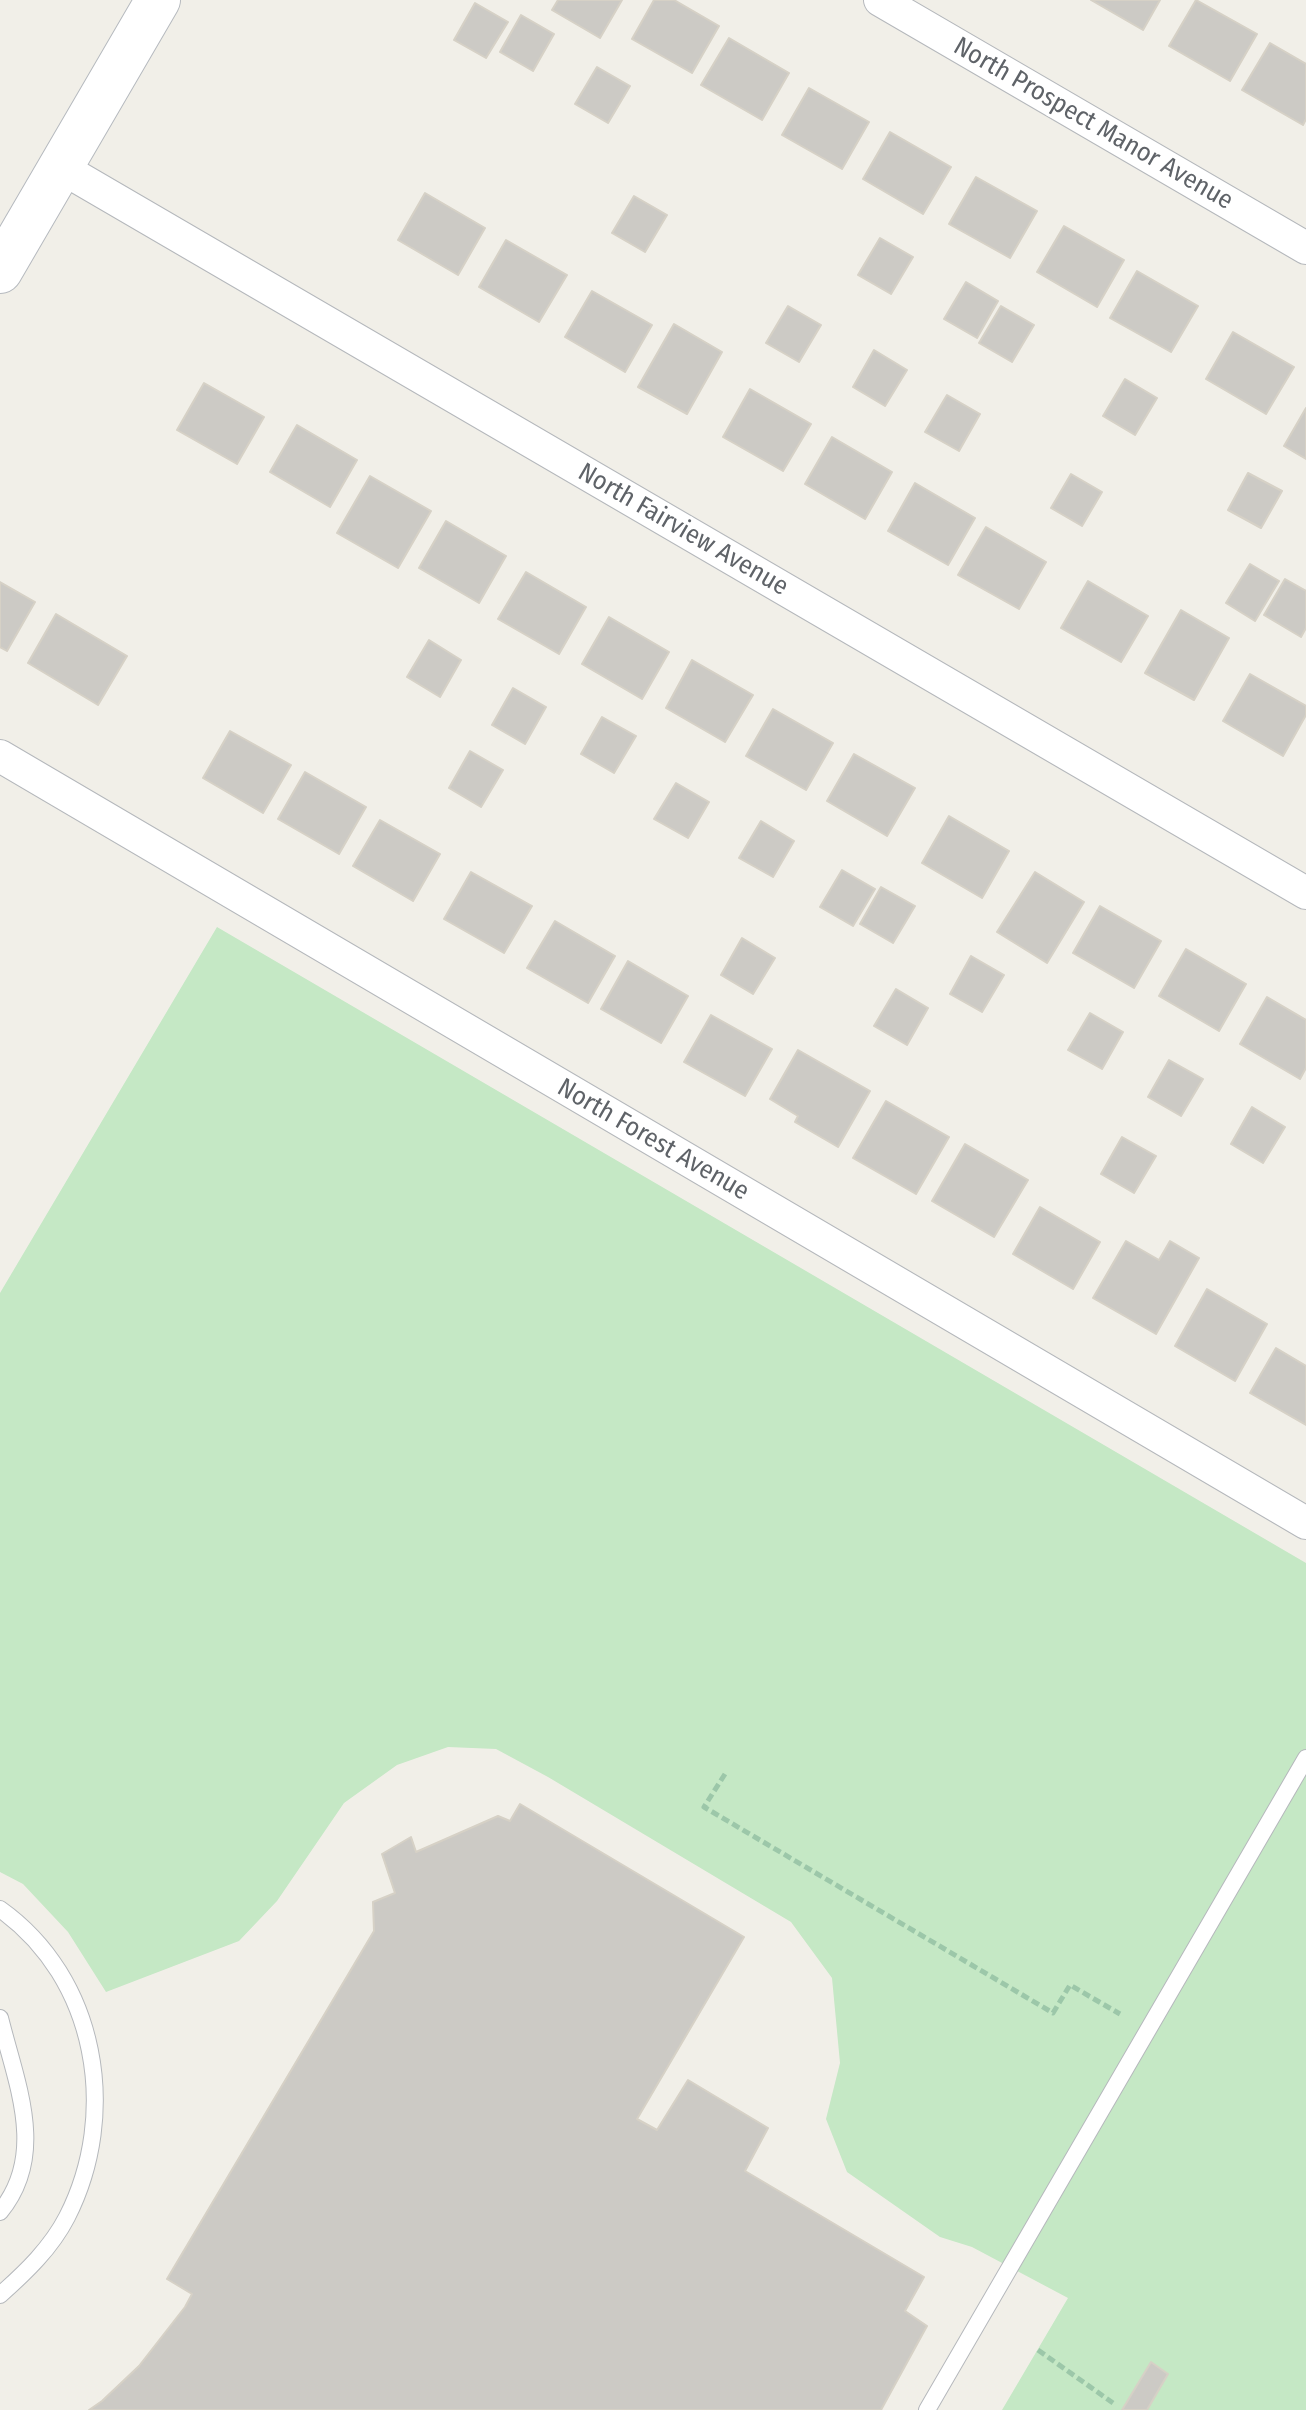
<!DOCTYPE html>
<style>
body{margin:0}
canvas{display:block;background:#f1efe8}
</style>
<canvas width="1306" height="2410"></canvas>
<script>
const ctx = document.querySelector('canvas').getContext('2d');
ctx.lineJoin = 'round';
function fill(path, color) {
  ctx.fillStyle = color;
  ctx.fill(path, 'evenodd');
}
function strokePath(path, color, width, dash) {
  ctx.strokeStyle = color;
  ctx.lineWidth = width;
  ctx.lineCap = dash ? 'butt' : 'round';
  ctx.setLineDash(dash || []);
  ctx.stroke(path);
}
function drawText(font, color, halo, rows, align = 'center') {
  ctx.font = font + ' "Fira Sans Condensed",sans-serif';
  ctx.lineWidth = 6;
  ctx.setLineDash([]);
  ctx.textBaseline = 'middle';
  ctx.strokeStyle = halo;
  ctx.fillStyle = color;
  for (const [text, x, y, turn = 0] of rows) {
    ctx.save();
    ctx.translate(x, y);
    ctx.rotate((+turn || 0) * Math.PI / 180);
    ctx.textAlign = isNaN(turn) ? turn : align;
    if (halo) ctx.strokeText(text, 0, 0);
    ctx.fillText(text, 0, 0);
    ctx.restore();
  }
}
const green = new Path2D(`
 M217 927 1306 1563V2410H1002L1068 2298 972 2247 940 2237 847 2172 826 2119 840 2063 832 1978 791 1922 548 1777 496 1749 448 1747 397 1765 344 1803 277 1901 239 1941 106 1992 68 1932 23 1884 0 1872V1293Z`);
const building = new Path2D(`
 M558 0H622L600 38 552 10Z
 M654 0H674L719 26 692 73 632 39Z
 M1091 0H1160L1143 30Z
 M1196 0 1257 34 1230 81 1169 46Z
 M475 3 508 22 486 58 454 40Z
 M521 15 554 34 533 71 500 52Z
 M729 38 789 73 762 120 701 85Z
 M1270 43 1306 64V119L1303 125 1242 90Z
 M597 67 630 86 608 123 575 104Z
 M809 88 869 122 842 169 782 135Z
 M890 132 951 167 923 214 863 179Z
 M976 177 1037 211 1010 258 949 224Z
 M425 193 485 228 458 275 398 240Z
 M634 196 667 215 645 252 612 233Z
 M1064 226 1124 260 1097 307 1037 272Z
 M880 238 913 257 891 294 858 275Z
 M506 240 567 275 539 322 479 287Z
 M1137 271 1198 306 1171 352 1110 318Z
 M966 282 998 301 977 338 944 319Z
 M592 291 652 325 625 372 565 337Z
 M788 306 821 325 799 362 766 343Z
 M1001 306 1034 325 1012 362 979 343Z
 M674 324 722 352 687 414 638 387Z
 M1233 332 1294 367 1266 414 1206 379Z
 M874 350 907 370 885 406 853 387Z
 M1125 379 1157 398 1135 435 1103 416Z
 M204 383 264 417 237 464 177 430Z
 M750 389 811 424 783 471 723 437Z
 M947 395 980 414 959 451 925 432Z
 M1306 408V459L1284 446Z
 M297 425 357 460 330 507 270 472Z
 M832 437 892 472 865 519 805 484Z
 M1248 473 1282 491 1261 528 1228 510Z
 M1071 474 1102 492 1082 526 1051 508Z
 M370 476 431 511 398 568 337 533Z
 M915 483 975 518 948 565 888 531Z
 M446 521 506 556 479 603 419 568Z
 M986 527 1046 562 1019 609 958 575Z
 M1250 564 1279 581 1255 621 1226 603Z
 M526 572 586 607 559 654 498 619Z
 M1285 579 1306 591V628L1301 637 1264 615Z
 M1088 581 1148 616 1121 662 1061 628Z
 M0 582 35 602 7 651 0 647Z
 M1181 610 1229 638 1194 700 1145 673Z
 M56 614 127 656 98 705 28 663Z
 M609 617 669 652 642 699 582 664Z
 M429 640 461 660 440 697 407 677Z
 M692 660 753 695 725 742 666 708Z
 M1250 674 1306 706V715L1283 756 1223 721Z
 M513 688 546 707 525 744 492 725Z
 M773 709 833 743 806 790 746 756Z
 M602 717 636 736 614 773 581 754Z
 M230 731 291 765 263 813 203 778Z
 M470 751 503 770 481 807 449 788Z
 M854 754 915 788 887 836 827 801Z
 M305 772 366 807 339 854 278 819Z
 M676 783 709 802 688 838 654 819Z
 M949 816 1009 851 982 898 922 863Z
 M380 820 440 854 413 901 353 866Z
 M761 821 794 841 773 877 739 858Z
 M842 870 875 889 853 926 820 907Z
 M471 872 532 906 504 953 444 919Z
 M1035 872 1084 902 1047 963 997 932Z
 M881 887 915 906 893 943 860 924Z
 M1100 906 1161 941 1134 988 1073 953Z
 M555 921 615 956 588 1003 527 968Z
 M742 938 775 958 753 994 721 975Z
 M1186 949 1246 984 1219 1031 1159 996Z
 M971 956 1004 975 982 1012 950 994Z
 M628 961 688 996 661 1043 601 1009Z
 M896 989 928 1008 907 1045 874 1026Z
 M1267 997 1306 1020V1068L1300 1079 1240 1044Z
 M1090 1013 1123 1032 1102 1069 1068 1050Z
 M711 1015 772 1049 745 1096 684 1062Z
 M798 1050 870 1091 838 1147 795 1122 798 1116 770 1099Z
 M1169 1060 1203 1079 1181 1116 1148 1097Z
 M886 1101 949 1137 916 1194 853 1158Z
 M1252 1107 1285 1127 1263 1163 1231 1144Z
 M1122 1137 1156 1156 1134 1193 1101 1174Z
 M965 1144 1028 1180 994 1237 932 1201Z
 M1040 1207 1100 1242 1073 1289 1013 1254Z
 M1126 1241 1159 1260 1170 1241 1199 1258 1156 1334 1093 1298Z
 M1207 1289 1267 1324 1235 1381 1175 1346Z
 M1276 1348 1306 1366V1425L1250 1393Z
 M520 1804 744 1937 637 2119 657 2130 688 2080 768 2128 745 2171 924 2277 905 2311 927 2326 881 2410H89L102 2401 139 2366 185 2307 192 2294 167 2279 374 1931 373 1902 395 1893 382 1854 411 1837 416 1852 498 1816 510 1821Z
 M1151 2362 1168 2374 1147 2410H1122Z`);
const path = new Path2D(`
 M725 1774 704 1807 1053 2013 1070 1985 1120 2014
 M1038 2350 1113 2403`);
const lane = new Path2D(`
 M0 1909C97 1978 120 2113 67 2217 51 2248 26 2272 0 2295
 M0 2018C16 2083 48 2154 0 2212
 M927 2410 1306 1758`);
const street = new Path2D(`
 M880 0 1306 248
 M60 167 1306 893
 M0 756 1306 1523`);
const secondary = new Path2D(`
 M0 271 158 0`);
const streetNames = [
 ["North Prospect Manor Avenue",1093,124,30],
 ["North Fairview Avenue",683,530,30],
 ["North Forest Avenue",653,1140,30]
];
fill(green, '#c5e8c5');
fill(building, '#cccac5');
strokePath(building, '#d6d1c6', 2);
strokePath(lane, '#b5b8bc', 18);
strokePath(street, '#b5b8bc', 34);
strokePath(secondary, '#b6babf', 46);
strokePath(path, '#9cc7a9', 5, [8, 4]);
strokePath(lane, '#fff', 16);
strokePath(street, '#fff', 32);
strokePath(secondary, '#fff', 44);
drawText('26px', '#5f6368', '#fff', streetNames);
</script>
